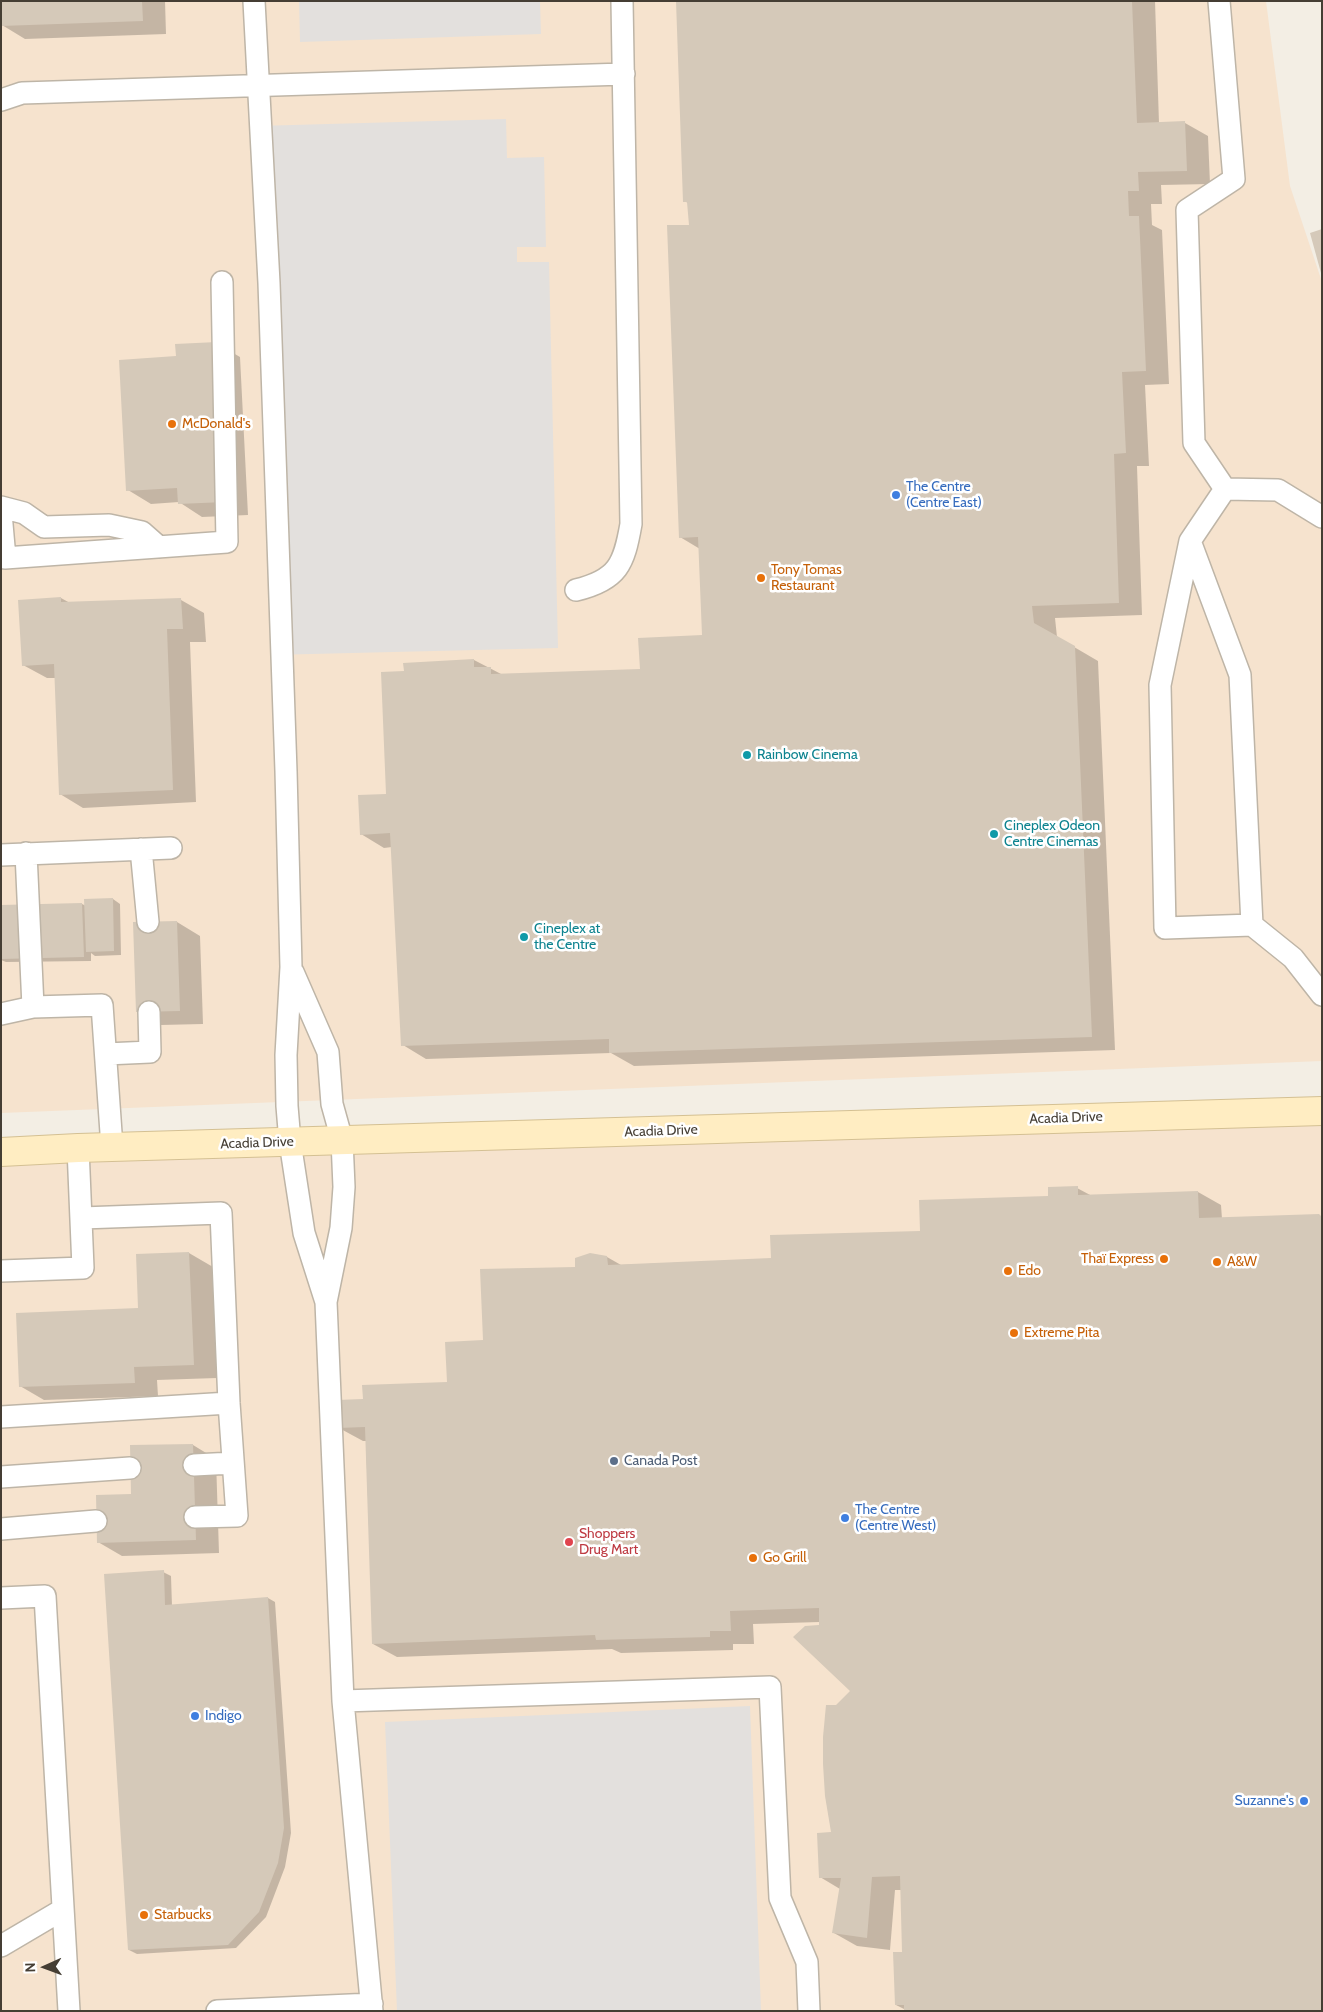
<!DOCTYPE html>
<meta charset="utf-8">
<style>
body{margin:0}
#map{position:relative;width:1323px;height:2012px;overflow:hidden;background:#f3eee4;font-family:Cabin,sans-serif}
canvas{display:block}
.frame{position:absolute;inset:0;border:2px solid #453e34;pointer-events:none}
.north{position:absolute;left:20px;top:1942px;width:50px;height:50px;-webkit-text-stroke:4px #fff;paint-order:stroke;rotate:268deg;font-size:14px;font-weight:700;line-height:20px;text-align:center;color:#453e34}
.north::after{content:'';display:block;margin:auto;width:18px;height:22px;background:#453e34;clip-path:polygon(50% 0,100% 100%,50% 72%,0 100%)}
</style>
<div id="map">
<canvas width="1323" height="2012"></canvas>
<div class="frame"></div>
<div class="north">N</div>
</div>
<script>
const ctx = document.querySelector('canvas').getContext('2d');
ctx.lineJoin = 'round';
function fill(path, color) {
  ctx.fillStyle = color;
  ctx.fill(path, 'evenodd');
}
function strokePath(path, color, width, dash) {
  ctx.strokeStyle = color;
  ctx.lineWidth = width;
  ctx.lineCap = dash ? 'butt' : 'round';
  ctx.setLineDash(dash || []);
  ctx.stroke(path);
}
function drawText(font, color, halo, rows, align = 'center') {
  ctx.font = font + ' Cabin,sans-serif';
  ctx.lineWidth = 5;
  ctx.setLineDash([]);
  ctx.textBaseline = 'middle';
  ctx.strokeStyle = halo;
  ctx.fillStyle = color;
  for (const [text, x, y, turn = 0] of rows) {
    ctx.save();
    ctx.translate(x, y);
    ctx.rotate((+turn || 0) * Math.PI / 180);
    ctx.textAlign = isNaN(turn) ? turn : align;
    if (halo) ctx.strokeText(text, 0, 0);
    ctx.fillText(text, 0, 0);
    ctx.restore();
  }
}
const commercial = new Path2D(`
 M1 1H1266L1290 186 1322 282V1061L1 1113Z
 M1322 1111V2011H1V1152Z`);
const parking = new Path2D(`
 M299 1H540L541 34 300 42Z
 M506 119 507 158 544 157 546 247H517V262H549L558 648 270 655 281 494 257 126Z
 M750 1706 761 2011H397L385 1722Z`);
const shadow = new Path2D(`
 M1 1H165L166 34 25 39 2 25Z
 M677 1H1155L1159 123H1185L1208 136 1210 184 1161 185 1162 204H1151L1152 225 1162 230 1169 384 1145 385 1149 466H1137L1142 615 1055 618 1057 637 1098 661 1115 1050 634 1066 611 1053 426 1059 403 1045 392 847 384 848 361 834 474 660 503 675 641 670 704 636 700 549 680 537 690 226 689 204 685 201Z
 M216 343 240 357 248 515 202 517 179 502 151 504 128 490Z
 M61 598 70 603 181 600 204 613 206 642H190L196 802 83 808 60 794 56 678H47L23 665Z
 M113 899 120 904 121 955 95 956 91 953V961L6 962 1 960V906L82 904 86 906Z
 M177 922 200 936 203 1024 161 1025 138 1012Z
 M1077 1188 1092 1196 1198 1192 1221 1205 1222 1219 906 2010 896 2005 903 1953 902 1890H895L890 1950 857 1946 834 1933 840 1889 820 1877 832 1833 837 1706 852 1691 820 1626V1622L753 1624 754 1644H733V1650L621 1653 612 1649 397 1657 373 1644 366 1441H363L339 1428 364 1400 448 1383 484 1341 576 1268 607 1257 621 1265 772 1259 922 1232 1049 1197Z
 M189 1253 213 1267 217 1378 157 1380 158 1396 44 1400 20 1386 139 1309 137 1255Z
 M193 1445 216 1459 219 1553 122 1556 98 1542 133 1495Z
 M163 1572 171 1576 172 1606 268 1598 275 1602 291 1833 285 1867 266 1917 236 1948 137 1954 129 1950Z`);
const building = new Path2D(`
 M1 1H142L143 21 1 26Z
 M676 1H1132L1137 123 1185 121 1187 171 1138 172 1139 191H1128L1129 216H1139L1146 371 1122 372 1126 453 1114 454 1119 603 1032 606 1034 623 1075 646 1092 1037 609 1053V1039L401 1046 390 833 360 835 358 795 386 794 381 672 404 671 403 663 474 659V667H491V674L640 669 638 638 702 635 698 537 679 538 667 225H689L687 202H683Z
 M1322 229V272L1321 273 1310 233Z
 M217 342 225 502 178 504 177 488 126 491 119 360 176 356 175 344Z
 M61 597V602L181 598 183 629H167L173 790 59 795 54 664 22 666 18 600Z
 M113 898 114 951 86 952 84 899Z
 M82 903 84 957 1 959V905Z
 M177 921 180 1011 136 1012 133 922Z
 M1078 1186V1195L1198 1191 1199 1218 1319 1214 1322 1217V2011H904V2005H895L893 1952H902L900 1876 872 1877 867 1938 832 1933 841 1878H819L817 1833 831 1832 825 1796 823 1764V1737L826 1705H836L850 1691 793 1637 805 1626 819 1625V1608L730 1611 731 1631H710V1637L596 1640 595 1635 372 1644 365 1427 338 1428 337 1400 363 1399 362 1385 447 1382 445 1342 483 1340 480 1269 575 1267V1258L590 1253 607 1256 608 1265 771 1258 770 1235 920 1231 919 1200 1048 1196V1187Z
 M189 1252 194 1365 134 1367 135 1383 19 1387 16 1313 138 1308 136 1254Z
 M193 1444 196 1540 97 1543 96 1495 131 1494 130 1445Z
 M164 1570 165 1605 268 1597 284 1828 278 1863 259 1912 228 1945 128 1950 104 1574Z`);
const lane = new Path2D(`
 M254 1 269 283 286 771 291 967 286 1055 287 1106 290 1142 304 1233 326 1302
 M1219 1 1234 179 1187 210 1194 443 1225 489
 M1 100 22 93 624 74
 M1225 489 1190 541 1160 685 1165 928 1252 925 1293 958 1322 995
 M1225 489 1278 490 1322 517
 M1 507 24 513 44 527 109 525 142 532 159 547
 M1 513 5 558 227 542 222 282
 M1190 541 1240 675 1252 925
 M576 590C618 580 624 564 631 524L622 1
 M141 849 148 922
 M26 853 33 1007
 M1 855 171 848
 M293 972 328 1052 332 1104 342 1140 344 1187 341 1228 326 1302 343 1701 372 2011
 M1 1014 33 1007 102 1005 112 1147
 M106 1054 150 1052 149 1012
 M82 1218 221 1213 229 1403 237 1516 195 1517
 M1 1271 83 1268 78 1148
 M1 1417 229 1403
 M194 1465 233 1463
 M1 1477 130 1468
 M1 1529 96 1521
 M1 1598 45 1596 69 2011
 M343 1701 770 1687 780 1898 807 1962 809 2011
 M1 1946 62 1910
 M217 2011 372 2004`);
const secondary = new Path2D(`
 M1 1152 78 1148 1322 1111`);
const markers = [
 [172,424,5,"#e8710a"],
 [896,495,5,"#3f7fe0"],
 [761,578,5,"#e8710a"],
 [747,755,5,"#0f9aa8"],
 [994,834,5,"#0f9aa8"],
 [524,937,5,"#0f9aa8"],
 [1164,1259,5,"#e8710a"],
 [1217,1262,5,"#e8710a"],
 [1008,1271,5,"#e8710a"],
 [1014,1333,5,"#e8710a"],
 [614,1461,5,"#5c6f8a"],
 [845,1518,5,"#3f7fe0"],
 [569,1542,5,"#e0444e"],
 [753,1558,5,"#e8710a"],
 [195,1716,5,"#3f7fe0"],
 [1304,1801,5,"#3f7fe0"],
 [144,1915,5,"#e8710a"]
];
const foodNames = [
 ["McDonald's",182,424],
 ["Tony Tomas",771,570],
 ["Restaurant",771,586],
 ["Thaï Express",1154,1259,"right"],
 ["A&W",1227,1262],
 ["Edo",1018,1271],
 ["Extreme Pita",1024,1333],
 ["Go Grill",763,1558],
 ["Starbucks",154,1915]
];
const shopNames = [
 ["The Centre",906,487],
 ["(Centre East)",906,503],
 ["The Centre",855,1510],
 ["(Centre West)",855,1526],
 ["Indigo",205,1716],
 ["Suzanne's",1294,1801,"right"]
];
const cultureNames = [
 ["Rainbow Cinema",757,755],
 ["Cineplex Odeon",1004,826],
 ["Centre Cinemas",1004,842],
 ["Cineplex at",534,929],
 ["the Centre",534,945]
];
const streetNames = [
 ["Acadia Drive",1066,1118,-2],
 ["Acadia Drive",661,1131,-2],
 ["Acadia Drive",257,1143,-2]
];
const serviceNames = [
 ["Canada Post",624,1461]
];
const healthNames = [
 ["Shoppers",579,1534],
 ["Drug Mart",579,1550]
];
fill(commercial, '#f6e3ce');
fill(parking, '#e3e0dd');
fill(shadow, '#0003');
fill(building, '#d5c9b9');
strokePath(lane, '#beb5a7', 24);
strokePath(secondary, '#d4c093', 30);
strokePath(lane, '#fff', 21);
strokePath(secondary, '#ffedc2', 28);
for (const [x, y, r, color] of markers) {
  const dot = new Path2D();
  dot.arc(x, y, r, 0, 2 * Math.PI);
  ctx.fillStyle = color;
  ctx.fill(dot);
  strokePath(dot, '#fff', 2);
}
drawText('14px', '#c56008', '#fff', foodNames, 'left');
drawText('14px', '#366cbe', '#fff', shopNames, 'left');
drawText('14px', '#0d838f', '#fff', cultureNames, 'left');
drawText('14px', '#453e34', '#fff', streetNames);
drawText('14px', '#4e5e75', '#fff', serviceNames, 'left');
drawText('14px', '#be3a42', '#fff', healthNames, 'left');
</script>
